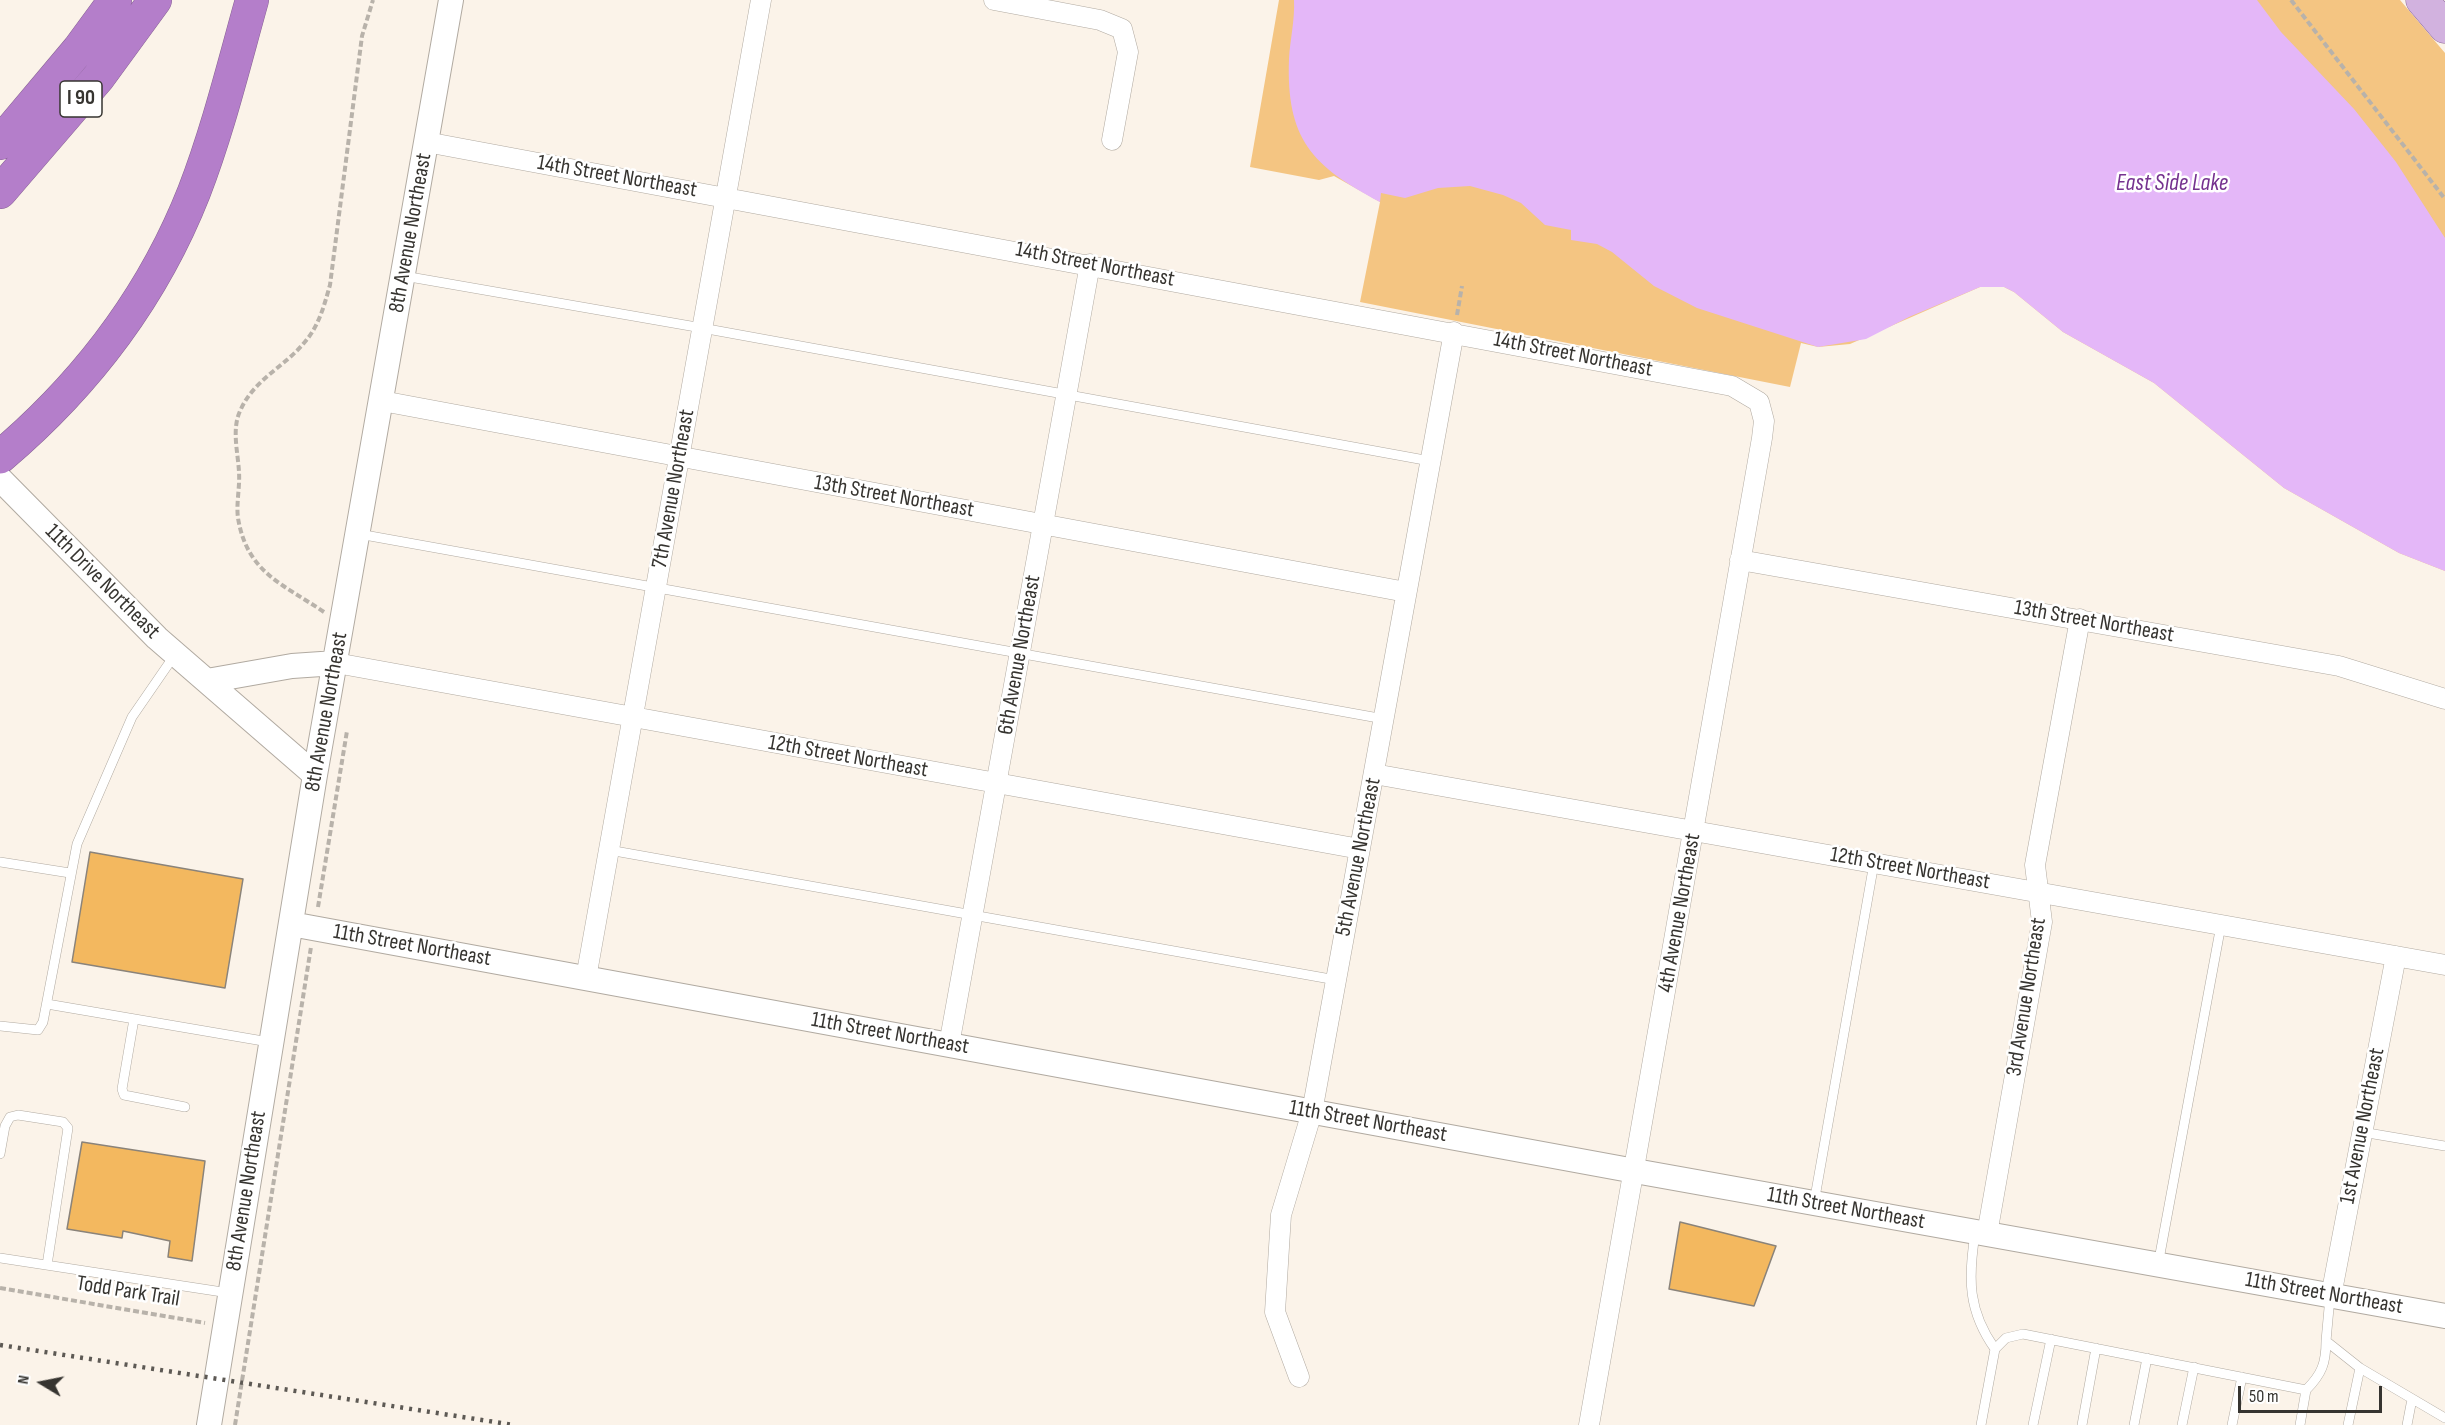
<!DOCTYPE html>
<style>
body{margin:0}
#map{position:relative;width:2445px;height:1425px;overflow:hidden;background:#fbf3e9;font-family:"Sofia Sans Condensed",sans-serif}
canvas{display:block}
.north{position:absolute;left:12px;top:1353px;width:60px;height:60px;-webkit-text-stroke:4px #fff;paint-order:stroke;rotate:280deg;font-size:16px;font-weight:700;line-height:24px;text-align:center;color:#363430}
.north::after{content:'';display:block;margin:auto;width:21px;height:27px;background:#363430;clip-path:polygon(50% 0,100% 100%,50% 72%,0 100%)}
.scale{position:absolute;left:2238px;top:1386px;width:144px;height:27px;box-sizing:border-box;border:3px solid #363430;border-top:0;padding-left:8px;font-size:18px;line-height:21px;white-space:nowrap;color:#363430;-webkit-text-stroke:4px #fff;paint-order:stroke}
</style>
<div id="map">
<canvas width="2445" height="1425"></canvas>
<div class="north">N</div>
<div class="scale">50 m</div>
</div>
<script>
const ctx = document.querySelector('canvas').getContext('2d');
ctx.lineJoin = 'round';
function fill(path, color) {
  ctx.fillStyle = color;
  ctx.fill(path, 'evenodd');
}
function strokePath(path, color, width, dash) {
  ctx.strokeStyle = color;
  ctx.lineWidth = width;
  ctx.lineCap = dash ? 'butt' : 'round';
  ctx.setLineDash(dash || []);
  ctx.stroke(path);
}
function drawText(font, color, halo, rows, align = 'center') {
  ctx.font = font + ' "Sofia Sans Condensed",sans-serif';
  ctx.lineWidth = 5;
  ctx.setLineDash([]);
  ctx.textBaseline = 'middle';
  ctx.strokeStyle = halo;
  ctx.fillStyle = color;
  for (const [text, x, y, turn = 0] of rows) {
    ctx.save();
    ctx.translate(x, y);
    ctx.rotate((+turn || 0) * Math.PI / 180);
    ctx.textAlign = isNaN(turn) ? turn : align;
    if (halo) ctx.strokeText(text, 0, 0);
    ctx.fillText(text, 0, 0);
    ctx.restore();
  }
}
const green = new Path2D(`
 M1279 0H2400L2445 53V571L2399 553 2284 488 2154 383 2063 332 2014 292 2004 287H1980L1850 344 1818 347 1801 343 1790 387 1360 302 1380 202 1334 176 1319 180 1250 167Z`);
const water = new Path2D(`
 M1294 0H2257L2281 32 2354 109 2396 162 2445 238V571L2399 553 2284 488 2154 383 2063 332 2014 292 2004 287H1980L1909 317 1866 339 1818 347 1697 308 1654 286 1612 252 1597 244 1571 240V230L1545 225 1521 203 1503 195 1470 186 1438 188 1405 198 1381 193 1380 202C1312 166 1286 139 1289 59 1290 40 1295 20 1294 0Z`);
const building = new Path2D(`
 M90 852 243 879 225 988 72 962Z
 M82 1142 205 1161 192 1261 168 1257 170 1241 123 1231 122 1238 67 1229Z
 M1680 1222 1776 1246 1754 1306 1669 1289Z`);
const path = new Path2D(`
 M2291 0 2445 199
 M1457 315 1462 286
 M324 612C283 584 247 573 238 518 236 504 240 487 239 472 238 452 231 428 241 409 254 380 285 366 304 343 319 326 324 306 330 285L362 36 373 0
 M318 907 347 731
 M0 1288 205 1323
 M235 1425 311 947`);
const service = new Path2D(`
 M404 276 702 328 1430 461
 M359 534 1384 719
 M609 850 1336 980
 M0 862 70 873
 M47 1004 269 1042
 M134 1019 122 1089 124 1095 185 1107
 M0 1026 38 1030 43 1022 77 844 132 717 174 656
 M2362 1132 2445 1146
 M0 1154 5 1126 10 1117 18 1115 63 1122 68 1128 47 1265
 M1814 1203 1874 863
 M1975 1234C1968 1279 1968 1311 1995 1349L1981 1425
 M0 1258 229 1293
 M2158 1265 2221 925
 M2330 1297 2326 1341 2360 1368 2445 1418
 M1995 1349 2006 1338 2023 1334 2306 1390C2322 1374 2326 1363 2326 1341
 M2033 1425 2051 1339
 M2082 1425 2096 1348
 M2134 1425 2147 1358
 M2182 1425 2194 1367
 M2232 1425 2242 1377
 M2300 1425 2306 1390
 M2348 1425 2360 1368
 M2407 1425 2412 1399`);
const minor = new Path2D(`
 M994 0 1100 20 1122 29 1128 52 1112 140
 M426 142 1732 386 1759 402 1764 421 1762 438 1589 1425
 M382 401 1406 592
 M1740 560 2339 666 2445 699
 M336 663 1360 849
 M1374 774 2445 965
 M586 978 761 0
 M949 1045 1090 264
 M1987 1234 2042 922 2035 865 2080 619
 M2331 1296 2396 956
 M1299 1377 1275 1312 1281 1215 1312 1112 1454 332`);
const tertiary = new Path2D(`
 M0 479 157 638 315 775
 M207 681 292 666 336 663
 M291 924 1635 1171 2445 1316
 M209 1425 315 775 451 0`);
const primary = new Path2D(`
 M2422 0 2445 27`);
const motorway = new Path2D(`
 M0 143 79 49 115 0
 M0 192 98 78 155 0
 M0 457C85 385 153 296 194 192 218 130 234 64 252 0`);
const rail = new Path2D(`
 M0 1345 514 1425`);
const shields = [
 [81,99,42]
];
const shieldNames = [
 ["I 90",81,99]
];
const streetNames = [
 ["14th Street Northeast",617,177,10],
 ["8th Avenue Northeast",411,233,-80],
 ["14th Street Northeast",1095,265,11],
 ["14th Street Northeast",1573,355,11],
 ["7th Avenue Northeast",674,489,-80],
 ["13th Street Northeast",894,497,10],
 ["11th Drive Northeast",102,582,45],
 ["13th Street Northeast",2094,622,10],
 ["6th Avenue Northeast",1020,655,-80],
 ["8th Avenue Northeast",327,712,-80],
 ["12th Street Northeast",848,757,10],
 ["5th Avenue Northeast",1359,857,-79],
 ["12th Street Northeast",1910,869,10],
 ["4th Avenue Northeast",1680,913,-80],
 ["11th Street Northeast",412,946,10],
 ["3rd Avenue Northeast",2027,997,-81],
 ["11th Street Northeast",890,1034,10],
 ["11th Street Northeast",1368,1122,10],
 ["1st Avenue Northeast",2363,1126,-79],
 ["8th Avenue Northeast",247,1191,-81],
 ["11th Street Northeast",1846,1209,10],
 ["Todd Park Trail",128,1292,9],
 ["11th Street Northeast",2324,1294,10]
];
const waterNames = [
 ["East Side Lake",2172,184]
];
fill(green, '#f4c582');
fill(water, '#e4b7f8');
fill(building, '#f3b85f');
strokePath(building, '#8a837a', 1.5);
strokePath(service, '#b1aaa1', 10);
strokePath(minor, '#b1aaa1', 21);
strokePath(tertiary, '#b1aaa1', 26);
strokePath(primary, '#886494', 33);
strokePath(motorway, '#886494', 34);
strokePath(path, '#b8b2aa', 4, [6, 3]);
strokePath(service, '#fff', 9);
strokePath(minor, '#fff', 20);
strokePath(tertiary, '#fff', 24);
strokePath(primary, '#d2b2df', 32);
strokePath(motorway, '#b47eca', 33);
strokePath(rail, '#5d5954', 4.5, [3, 6]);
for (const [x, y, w] of shields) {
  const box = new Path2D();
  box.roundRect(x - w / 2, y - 18, w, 36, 4.5);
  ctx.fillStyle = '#fff';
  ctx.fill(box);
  strokePath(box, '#363430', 1.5);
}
drawText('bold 21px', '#363430', null, shieldNames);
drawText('22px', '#363430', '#fff', streetNames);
drawText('italic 24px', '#75328f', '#fff', waterNames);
</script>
